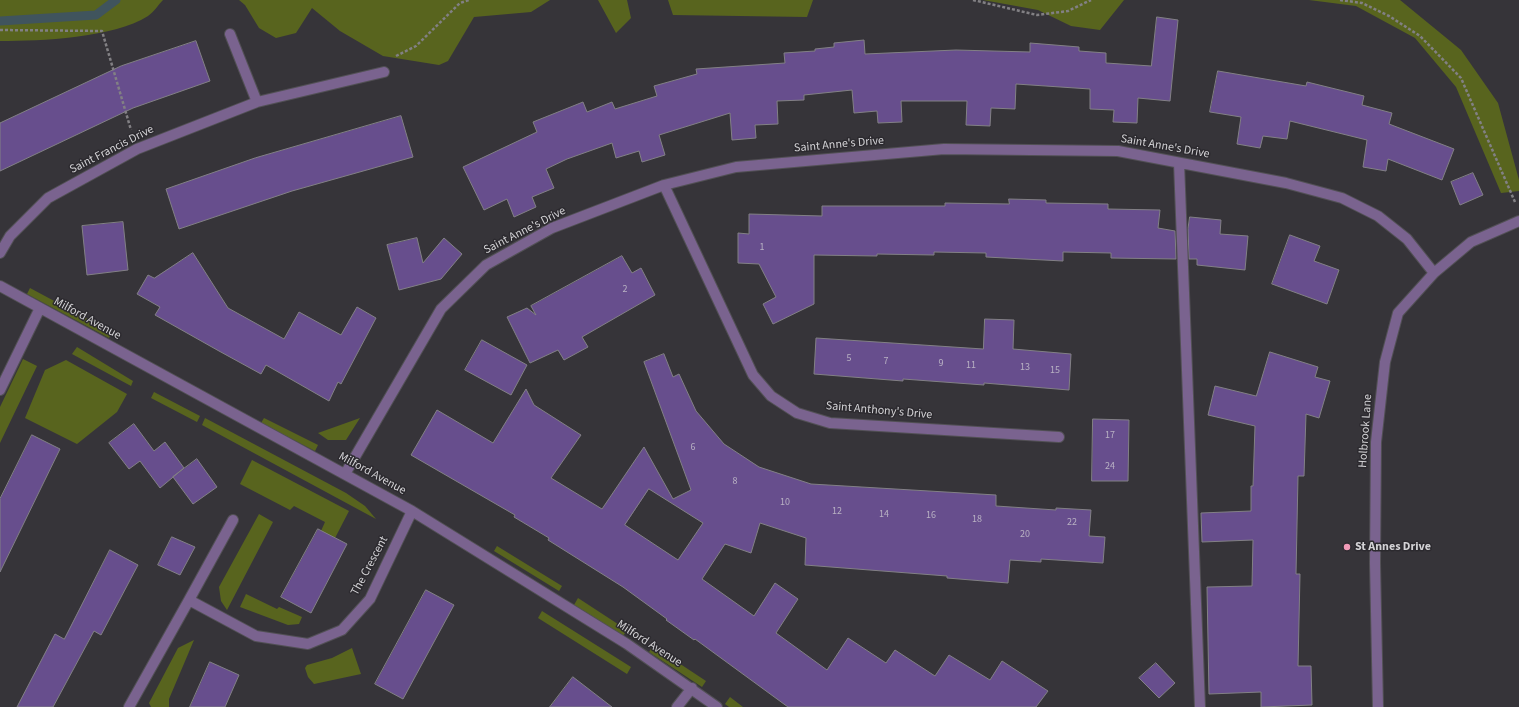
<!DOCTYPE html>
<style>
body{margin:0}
canvas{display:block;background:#363439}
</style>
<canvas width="1519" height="707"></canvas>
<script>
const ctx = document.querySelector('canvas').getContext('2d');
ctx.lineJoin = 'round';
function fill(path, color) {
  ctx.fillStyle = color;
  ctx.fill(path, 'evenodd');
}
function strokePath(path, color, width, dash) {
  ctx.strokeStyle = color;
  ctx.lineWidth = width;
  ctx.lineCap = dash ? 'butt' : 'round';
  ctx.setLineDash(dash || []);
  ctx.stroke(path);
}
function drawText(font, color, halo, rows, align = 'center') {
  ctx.font = font + ' "Source Sans 3",sans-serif';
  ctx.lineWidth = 3;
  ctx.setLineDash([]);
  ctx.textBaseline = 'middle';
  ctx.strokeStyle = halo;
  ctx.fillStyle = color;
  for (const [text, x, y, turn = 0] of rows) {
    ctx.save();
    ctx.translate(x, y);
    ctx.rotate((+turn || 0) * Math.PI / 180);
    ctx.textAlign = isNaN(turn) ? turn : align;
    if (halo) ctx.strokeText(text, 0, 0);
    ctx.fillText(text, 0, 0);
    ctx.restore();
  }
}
const green = new Path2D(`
 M0 0H163C158 5 154 12 148 16 113 38 41 41 0 41Z
 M239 0H550L531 12 474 17 448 61 439 65 383 56 340 31 312 8 296 33 276 38 259 28 245 5Z
 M598 0H627L631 18 616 33Z
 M668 0H813L807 17 673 15Z
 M983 0H1124L1100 30 1071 26 1038 10Z
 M1309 0H1400L1461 50 1498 103 1519 180V191L1501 193 1456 87 1415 38 1356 6Z
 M30 288 112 332 109 338 27 294Z
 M77 347 133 381 131 386 72 354Z
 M23 359 37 366 0 443V407Z
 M66 360 127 394 117 412 77 444 25 418 45 370Z
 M154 392 200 416 197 422 151 398Z
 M205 418 346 493 365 506 376 519 202 425Z
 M264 418 318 445 315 451 261 423Z
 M360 418 346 440H328L318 433Z
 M252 460 349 511 335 538 321 531 325 522 294 506 290 510 240 484Z
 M259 514 273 522 227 610 221 601 219 587Z
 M497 546 562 586 559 591 494 551Z
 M246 594 277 609 279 607 302 617 299 624 288 625 240 607Z
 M578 598 627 630 623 636 574 605Z
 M542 611 631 667 627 674 538 618Z
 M194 640 169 699V707H151L149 703 178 648Z
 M653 646 706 681 702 687 649 652Z
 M352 648 361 674 314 684 308 677 305 668 307 665 332 658Z
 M730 697 743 707H729L725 704Z`);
const stream = new Path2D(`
 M0 21 96 15 116 0`);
const building = new Path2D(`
 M1157 17 1178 20 1170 101 1138 98 1137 123 1113 122 1114 110 1090 109V89L1016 84 1015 109 991 108 990 126 966 125 967 101H901L902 122 878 123 877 111 854 113 852 90 804 95V100L777 101 778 124 755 125 756 138 732 140 730 113 659 135 665 155 642 162 639 151 616 158 612 143 567 159 546 169 554 188 532 197 536 207 514 217 507 199 484 210 463 167 537 132 533 122 583 102 587 112 612 102 615 109 657 96 654 86 697 74 696 69 785 63 784 53 815 51V49L834 47V43L864 40 865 54 956 50 1030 52V43L1079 47V51L1106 53V63L1151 66Z
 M196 41 210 81 133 108 0 171V123L121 66Z
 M1218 71 1306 86 1307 82 1364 96 1362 105 1392 113 1389 124 1454 149 1442 180 1388 159 1386 171 1363 167 1367 140 1290 121 1287 139 1263 136 1260 148 1237 144 1241 117 1210 112Z
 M401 116 413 157 292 191 179 229 166 189 255 158Z
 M1473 173 1483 195 1460 205 1451 182Z
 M1009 199 1046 200V203L1108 204V209L1160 210 1158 228 1175 231 1176 259 1111 258V253L1063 252V261L986 257V253L934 252V255L877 254V256L814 255V304L773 324 763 304 776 297 759 264 738 263V233L749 234V214L822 216V206H945V203L1009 204Z
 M1190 217 1221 220 1220 234 1248 236 1245 270 1197 265V259H1189L1188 229Z
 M123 222 128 270 87 275 82 226Z
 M1290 235 1320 246 1314 261 1339 270 1327 304 1272 284Z
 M417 238 423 263 444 238 462 254 441 279 399 290 387 245Z
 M193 253 228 308 284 339 299 312 341 335 357 307 376 318 341 384 338 382 329 401 266 365 261 374 219 351 155 315 160 307 137 294 148 275 154 278Z
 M622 256 632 273 641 268 655 295 582 337 588 347 564 360 558 350 530 363 507 317 527 308 536 315 531 306Z
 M985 319 1014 320 1013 349 1071 354 1069 390 984 383V385L903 379V381L814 374 816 338 983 349Z
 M482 340 527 365 511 395 465 370Z
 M1270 352 1318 367 1315 377 1330 381 1319 418 1306 414 1304 476H1298L1296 574H1300L1298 666H1311L1312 705 1261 707V692L1209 694 1207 587 1252 586 1253 540 1202 542 1201 513 1251 511V486H1253L1255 426 1208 415 1215 386 1256 396Z
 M664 354 673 377 679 374 696 411 724 444 759 467 811 484 996 495V506L1056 510V508L1091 510 1089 536 1105 537 1103 563 1041 559V562L1010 560 1008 583 947 578V576L805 565 806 538 760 523 751 553 725 544 702 579 754 616 775 583 798 599 776 633 827 670 848 638 886 663 895 650 935 676 949 655 990 680 1002 661 1048 691 1036 707H788L695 639 694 640 666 620 667 619 623 587 548 540 549 538 514 517 515 515 411 455 437 410 493 443 526 389 534 405 581 435 551 478 602 509 644 447 673 499 691 490 644 362ZM649 489 703 523 678 560 625 525Z
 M1093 419 1129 420 1128 481H1092Z
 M134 424 154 451 165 442 184 468 160 488 140 461 129 469 109 443Z
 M32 435 60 449 0 572V499Z
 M197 459 217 487 193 504 173 477Z
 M318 529 347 544 311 613 281 597Z
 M172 537 195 547 180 575 158 565Z
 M110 550 138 565 101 635 94 631 53 707H17L55 634 64 639Z
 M426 590 454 605 403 699 375 684Z
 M210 662 239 675 228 700 225 707H190Z
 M1156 663 1175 683 1159 698 1139 678Z
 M573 677 612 707H550Z`);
const path = new Path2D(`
 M973 0 1037 15 1068 11 1091 0
 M1340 0 1362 3 1389 16 1420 36 1461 78 1515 202
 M0 30 102 31 131 130
 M396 56 416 46 460 3 469 0`);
const minor = new Path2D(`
 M230 34 257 102
 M1179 163 1200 707
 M664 185 753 375 771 396 797 413 830 423 1059 437
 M0 253 10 236 48 198 137 149 257 102 384 72
 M0 286 412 511 627 644 717 707
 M0 390 40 308
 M345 474 441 309 486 265 552 228 664 185 736 167 944 149 1118 151 1286 183 1342 198 1378 216 1407 239 1434 273
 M189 600 233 520
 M129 707 189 600 256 636 308 644 342 630 370 599 412 511
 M677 707 692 688
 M1378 707 1375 563 1376 442 1385 362 1398 313 1434 273 1471 242 1519 221`);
const markers = [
 [1347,547,4,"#f09ab7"]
];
const numberNames = [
 ["1",762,248],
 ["2",625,290],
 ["5",849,359],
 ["7",886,362],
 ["9",941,364],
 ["11",971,366],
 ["13",1025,368],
 ["15",1055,371],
 ["17",1110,436],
 ["6",693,448],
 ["24",1110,467],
 ["8",735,482],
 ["10",785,503],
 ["12",837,512],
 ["14",884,515],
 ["16",931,516],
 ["18",977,520],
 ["22",1072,523],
 ["20",1025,535]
];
const streetNames = [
 ["Saint Anne's Drive",839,145,-5],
 ["Saint Anne's Drive",1165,147,10],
 ["Saint Francis Drive",112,150,-27],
 ["Saint Anne's Drive",525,231,-27],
 ["Milford Avenue",87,319,29],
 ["Saint Anthony's Drive",879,411,5],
 ["Holbrook Lane",1366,431,-86],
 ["Milford Avenue",372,474,29],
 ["The Crescent",370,566,-62],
 ["Milford Avenue",649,644,33]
];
const poiNames = [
 ["St Annes Drive",1355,547]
];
fill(green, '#58641e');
strokePath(stream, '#40545d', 9);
fill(building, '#674e8d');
strokePath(building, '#828085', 1);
strokePath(minor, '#525055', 12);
strokePath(path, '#828084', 2.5, [3, 2]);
strokePath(minor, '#7a638f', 10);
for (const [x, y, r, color] of markers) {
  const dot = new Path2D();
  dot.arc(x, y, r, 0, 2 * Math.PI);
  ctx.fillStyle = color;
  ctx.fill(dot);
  strokePath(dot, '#2c2a2f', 1.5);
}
drawText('10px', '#b8b1c3', null, numberNames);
drawText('12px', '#d3d2d5', '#2c2a2f', streetNames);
drawText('bold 12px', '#d3d2d5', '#2c2a2f', poiNames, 'left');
</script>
